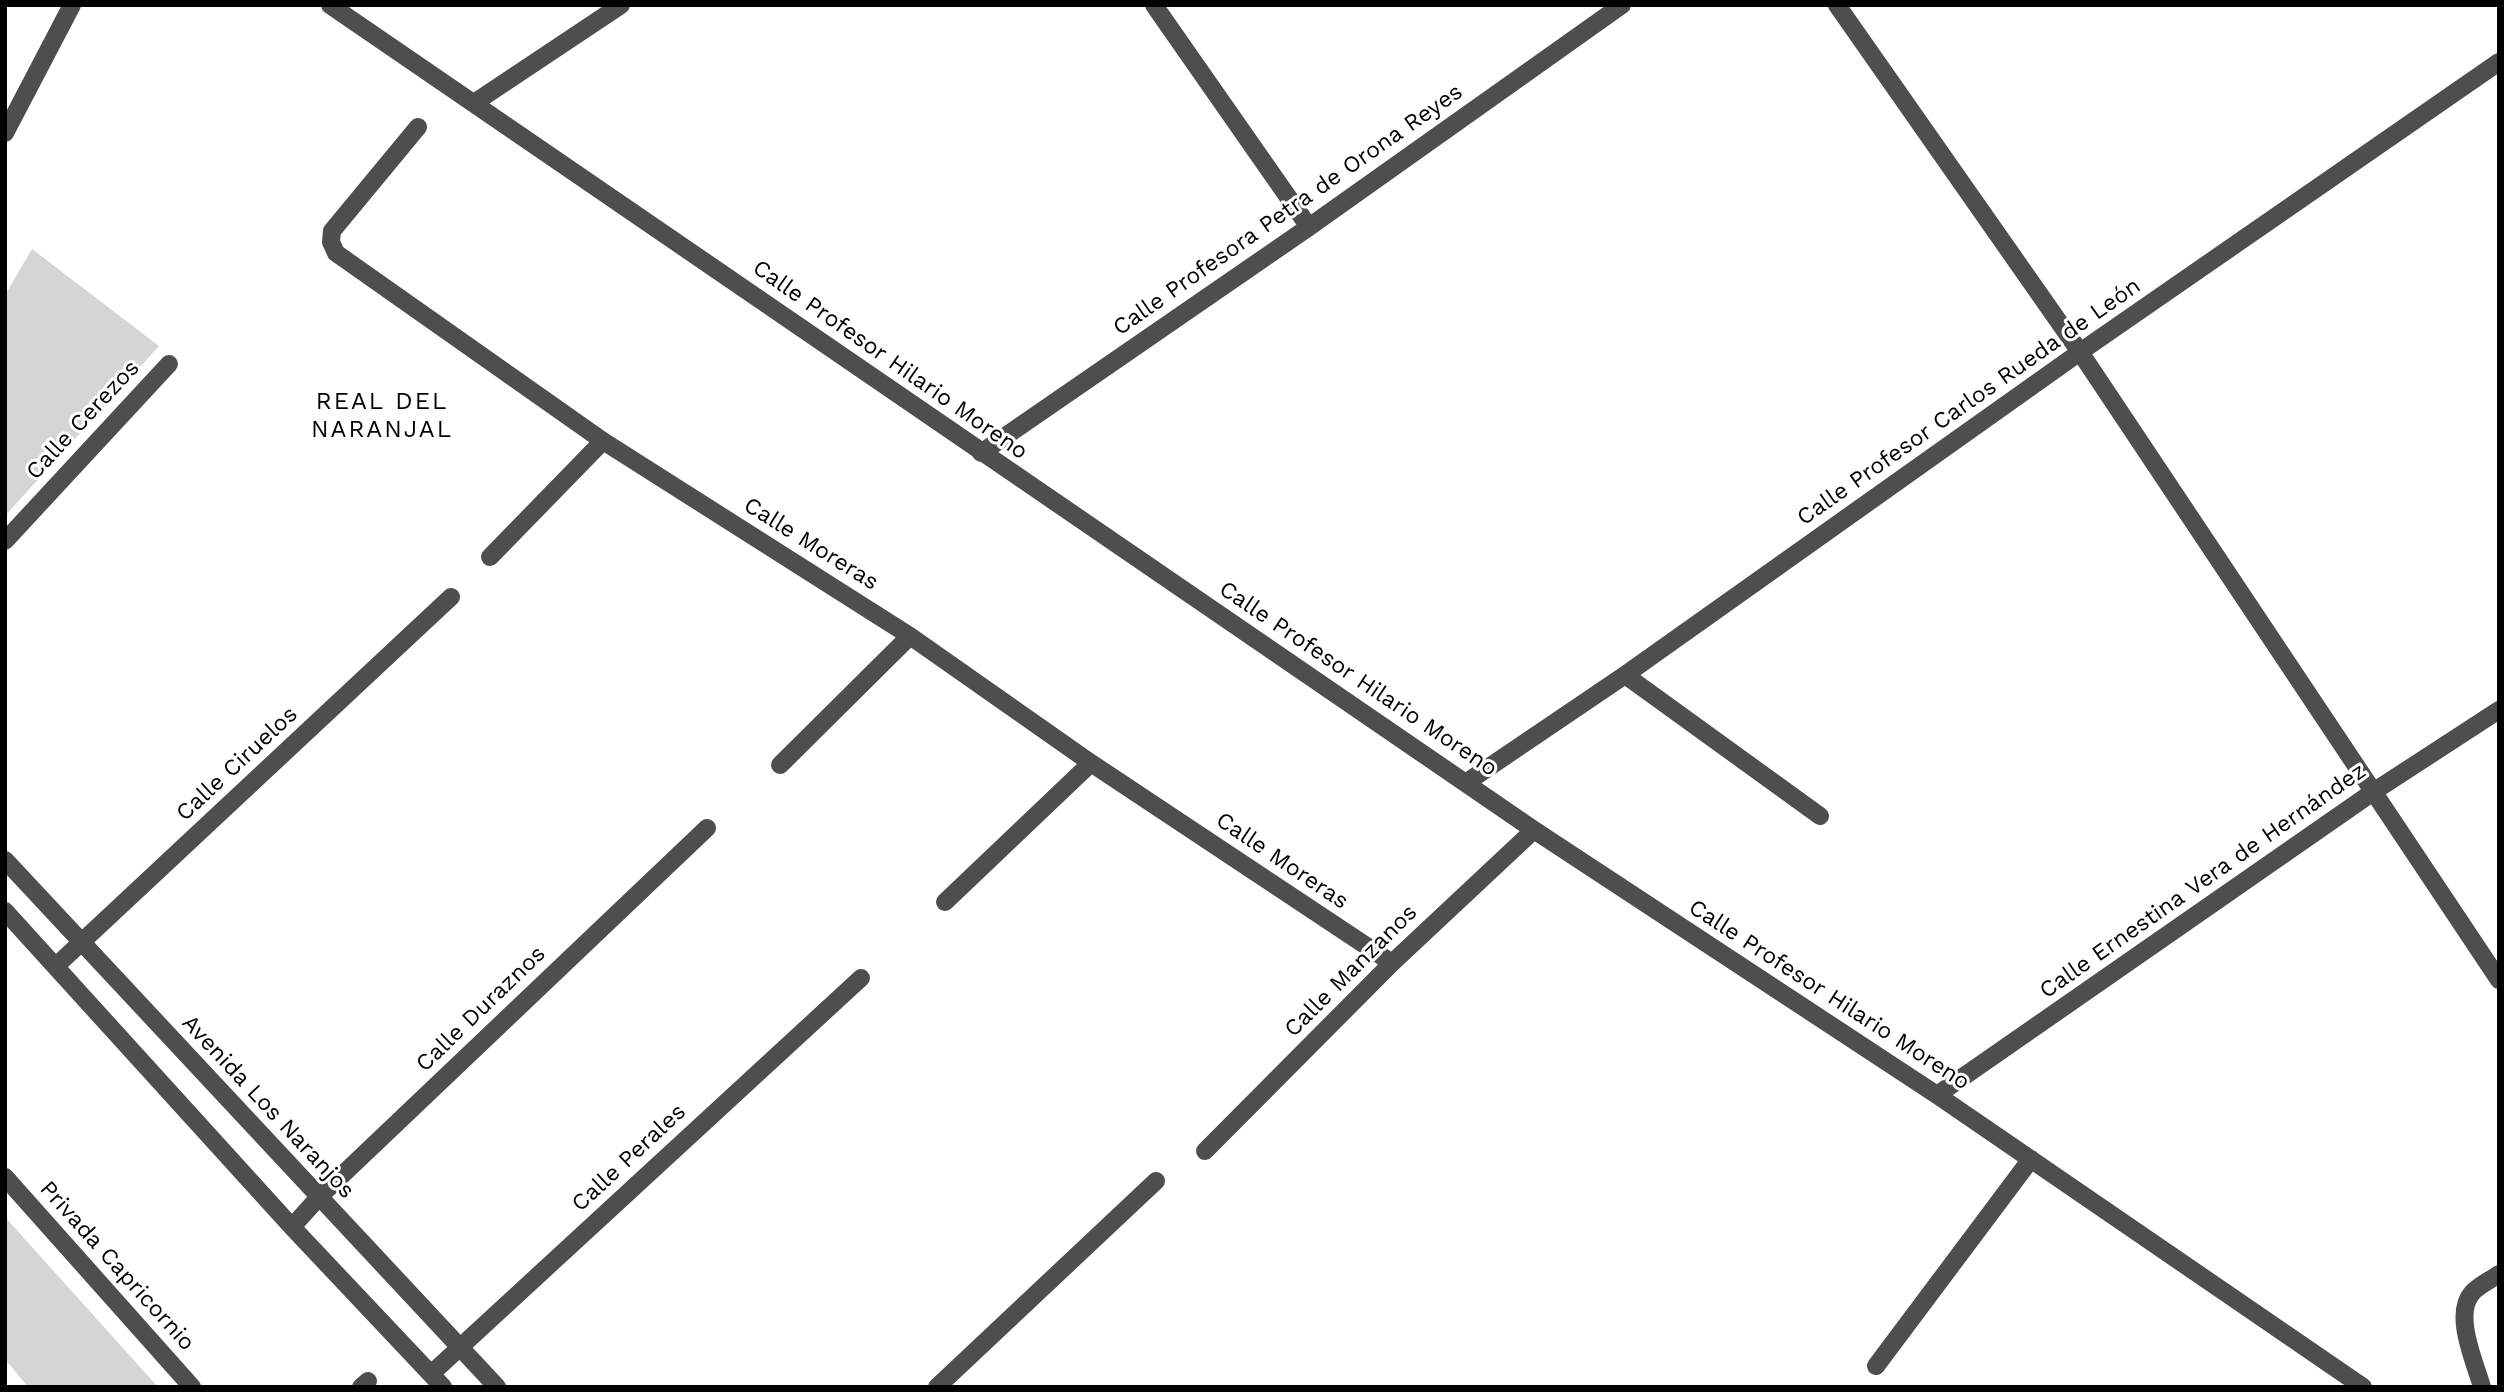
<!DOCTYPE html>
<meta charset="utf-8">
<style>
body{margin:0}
#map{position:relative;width:2504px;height:1392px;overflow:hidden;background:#fff;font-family:"Work Sans",sans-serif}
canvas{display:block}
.frame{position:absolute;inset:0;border:7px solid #000;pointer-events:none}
</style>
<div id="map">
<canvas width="2504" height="1392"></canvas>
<div class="frame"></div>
</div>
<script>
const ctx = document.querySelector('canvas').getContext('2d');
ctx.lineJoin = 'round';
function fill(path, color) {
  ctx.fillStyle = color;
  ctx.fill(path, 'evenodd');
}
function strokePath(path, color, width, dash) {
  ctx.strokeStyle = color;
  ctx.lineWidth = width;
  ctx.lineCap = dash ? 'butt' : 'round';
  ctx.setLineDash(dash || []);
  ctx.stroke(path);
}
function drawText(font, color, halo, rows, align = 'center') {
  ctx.font = font + ' "Work Sans",sans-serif';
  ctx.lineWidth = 6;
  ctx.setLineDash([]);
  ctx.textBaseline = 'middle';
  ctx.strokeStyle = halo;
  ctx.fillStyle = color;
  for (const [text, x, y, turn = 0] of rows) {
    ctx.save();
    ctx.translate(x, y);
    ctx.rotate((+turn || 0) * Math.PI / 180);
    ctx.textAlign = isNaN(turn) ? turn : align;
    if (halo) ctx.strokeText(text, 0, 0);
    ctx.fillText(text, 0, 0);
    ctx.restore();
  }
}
const green = new Path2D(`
 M32 249 159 346 5 516V295Z
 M5 1217 158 1387H28L5 1359Z`);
const minor = new Path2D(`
 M330 5 1534 830 1937 1095 2363 1387
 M1154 5 1309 227
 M1837 5 2080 352 2499 980
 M474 103 621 5
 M418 127 332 231 331 242 336 253 603 441 910 636 1091 763 1392 963
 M5 133 72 5
 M981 453 1309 227 1622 5
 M5 541 169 364
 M490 557 603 441
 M1625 675 1820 816
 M780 765 910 636
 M1467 782 1625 675 2080 352 2499 62
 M5 860 497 1387
 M945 902 1091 763
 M5 911 292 1227 443 1387
 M56 966 451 597
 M1937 1095 2373 792 2499 710
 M1205 1151 1392 963 1534 830
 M5 1177 192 1387
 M292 1227 319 1197 707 828
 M1876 1366 2031 1159
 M431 1374 861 978
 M361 1387 368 1381
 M937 1387 1156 1181
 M2482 1387C2475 1362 2453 1315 2472 1293 2479 1285 2491 1280 2499 1274`);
const streetNames = [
 ["Calle Profesora Petra de Orona Reyes",1288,210,-35],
 ["Calle Profesor Hilario Moreno",890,360,35],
 ["Calle Profesor Carlos Rueda de León",1969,402,-35],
 ["Calle Cerezos",83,420,-47],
 ["Calle Moreras",811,544,32],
 ["Calle Profesor Hilario Moreno",1358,679,34],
 ["Calle Ciruelos",237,764,-43],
 ["Calle Moreras",1282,861,34],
 ["Calle Ernestina Vera de Hernández",2203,881,-35],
 ["Calle Manzanos",1351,971,-45],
 ["Calle Profesor Hilario Moreno",1829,995,33],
 ["Calle Duraznos",481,1009,-44],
 ["Avenida Los Naranjos",268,1107,47],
 ["Calle Perales",629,1158,-43],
 ["Privada Capricornio",117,1266,48]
];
const neighbourhoodNames = [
 ["REAL DEL",382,402],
 ["NARANJAL",382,430]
];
fill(green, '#d5d5d5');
strokePath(minor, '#4e4e4e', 18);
drawText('23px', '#000', '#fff', streetNames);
ctx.letterSpacing = '2px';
drawText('24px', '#000', '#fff', neighbourhoodNames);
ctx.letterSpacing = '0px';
</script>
